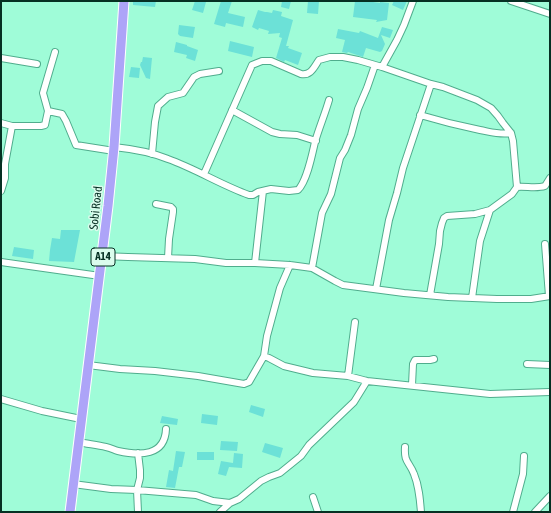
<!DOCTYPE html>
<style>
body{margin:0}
#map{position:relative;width:551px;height:513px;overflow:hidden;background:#9ffcd8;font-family:"Asap Condensed",sans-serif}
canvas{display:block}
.frame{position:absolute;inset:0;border:2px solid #063023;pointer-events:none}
</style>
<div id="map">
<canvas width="551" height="513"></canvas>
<div class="frame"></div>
</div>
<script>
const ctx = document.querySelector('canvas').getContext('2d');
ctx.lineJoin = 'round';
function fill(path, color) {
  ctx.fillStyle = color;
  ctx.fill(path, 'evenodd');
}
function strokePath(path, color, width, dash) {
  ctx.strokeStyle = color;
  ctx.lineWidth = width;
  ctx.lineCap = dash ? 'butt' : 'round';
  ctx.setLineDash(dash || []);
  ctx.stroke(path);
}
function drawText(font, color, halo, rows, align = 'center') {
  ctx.font = font + ' "Asap Condensed",sans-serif';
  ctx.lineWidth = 3;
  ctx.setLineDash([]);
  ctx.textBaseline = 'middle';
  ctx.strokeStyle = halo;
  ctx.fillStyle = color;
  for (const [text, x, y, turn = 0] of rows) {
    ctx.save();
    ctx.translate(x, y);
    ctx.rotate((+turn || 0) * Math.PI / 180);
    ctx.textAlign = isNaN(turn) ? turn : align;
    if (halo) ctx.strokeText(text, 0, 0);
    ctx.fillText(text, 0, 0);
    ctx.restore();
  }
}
const building = new Path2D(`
 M133 1H156L155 7 133 5Z
 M195 1 206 2 203 13 192 10Z
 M221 1H232L228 13 245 17 243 27 226 23 225 27 214 24Z
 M282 1H291L289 9 281 7Z
 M308 1H319L318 14 307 13Z
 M355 1H366L380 3V2L389 3 387 20 376 22 377 20 353 17Z
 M394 1H407L403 10 392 5Z
 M258 10 265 12H267L272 13 273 10 282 12 281 16 293 20 286 46H289L288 48 302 53 298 65 285 60 284 62 276 58 282 38 279 37 280 33 268 34 269 31 259 28 258 30 252 27Z
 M179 25 195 27 193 38 180 36 178 34Z
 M382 27 393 30 390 38 381 35 385 44 382 51 380 52 366 48 363 57 348 52 347 53 342 52 345 40 336 38 338 29 359 33 360 31 378 38Z
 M230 41 254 47 252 57 228 51Z
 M176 42 187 45V46L198 50 195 61 186 58 187 55 174 52Z
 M143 57 152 58 150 79 146 78 140 65 141 62H142Z
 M131 67 140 68 139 78 129 77Z
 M61 230H80L74 262 49 261 50 250 52 238 60 239Z
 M14 247 34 250 33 259 12 256Z
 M251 405 265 409 263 417 249 412Z
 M202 414 218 416 217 425 201 423Z
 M162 416 178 419 177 425 160 423Z
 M221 441 238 442 237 451 220 450Z
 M265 443 283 448 280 458 262 452Z
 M176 451 185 452 182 467H179L175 488 166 487 169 470 173 471Z
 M197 452H214V460H197Z
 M234 453 243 454 242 468 229 467 226 476 218 474 221 461 233 463Z`);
const minor = new Path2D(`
 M511 1 550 14
 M55 52 43 93 48 111 62 114 66 121 76 145 114 151
 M1 58 37 64
 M382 67 397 40 404 25 413 1
 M232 110 272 132 280 134 297 135 316 141
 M420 115C440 121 460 126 480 130 491 132 500 135 511 133
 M1 123 12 126 5 164V178L1 191
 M12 126H41L45 125 48 111
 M114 147C133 149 151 152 168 159 196 169 221 185 249 195H253L258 192 271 189 289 191 298 190C307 181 312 155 315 142 319 128 325 114 329 100
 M152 154 155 122 158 106 168 97 183 93 194 77 200 74 219 71
 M204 174 252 65 262 61H271L301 74C311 76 314 67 319 60L330 57H343L358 60 382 67 431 84 443 87 477 100 491 108 498 116 503 123 511 133 513 141 517 187 512 194 490 210 480 241 472 298
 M517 187C526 186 536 189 545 186L550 178
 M156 204 171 207 173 209V212L169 239 168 258
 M545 244 549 296
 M103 256 128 257 195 259 226 263H255L290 265 312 268 335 281 343 285 404 293 448 297 497 299H531L550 296
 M1 262 100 276
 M255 263 263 191
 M312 268 322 213 331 194 340 158 345 150 351 135 358 109 367 88 375 65
 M376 289 389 220 397 193 403 168 431 84
 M430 295 439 244 440 231 442 223 444 218 447 216 475 214 490 210
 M264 356 269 358 284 366 313 373 348 376 367 381 490 394 550 392
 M527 364 550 365
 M88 365 120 369 155 371 198 376 244 384 249 382 264 356 267 336 280 288 290 265
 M348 376 355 322
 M412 385 413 364 415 360H430L434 359
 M1 399 42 411 81 419
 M78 442C88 444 97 445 106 447 111 448 114 450 118 451 140 456 165 456 166 429
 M405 447C404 463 409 461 414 474 419 486 420 499 421 512
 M73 484 111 489 137 490 196 495 213 501 230 503
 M313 497 318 512
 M138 512 137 490 140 478V470L138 453
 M220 512 230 503 239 499 261 481 269 477 280 473 301 456 309 445 354 402 367 381
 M513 512 523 474 524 456
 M535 512 550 496`);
const highway = new Path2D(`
 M70 512 108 206 114 147 124 1`);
const shields = [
 [103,257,24]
];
const shieldNames = [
 ["A14",103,257]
];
const streetNames = [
 ["Sobi Road",96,208,-84]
];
fill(building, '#6ce1d7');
strokePath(minor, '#50ad8d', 8);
strokePath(highway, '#fff', 11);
strokePath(minor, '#fff', 6);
strokePath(highway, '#ada4f8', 9);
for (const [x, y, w] of shields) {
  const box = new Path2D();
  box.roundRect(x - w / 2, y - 9, w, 18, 3);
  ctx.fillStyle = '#dafced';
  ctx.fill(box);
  strokePath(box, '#063023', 1);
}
drawText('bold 11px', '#063023', null, shieldNames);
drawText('12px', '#063023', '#dafced', streetNames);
</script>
